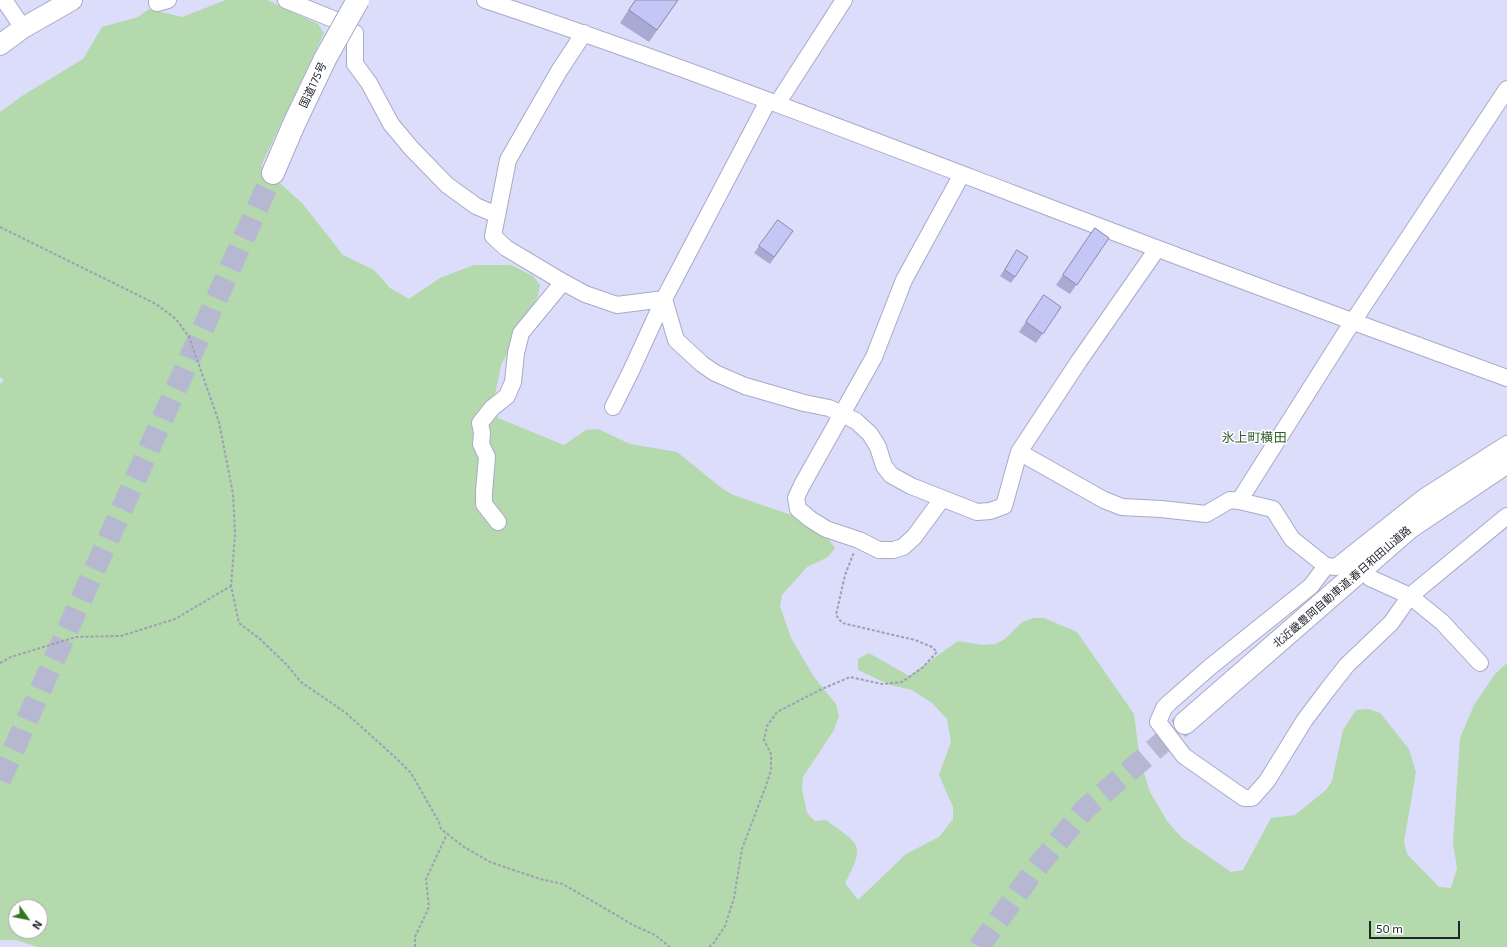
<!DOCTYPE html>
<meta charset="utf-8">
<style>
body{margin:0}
#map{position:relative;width:1507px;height:947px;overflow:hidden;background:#dbddfa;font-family:"Exo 2",sans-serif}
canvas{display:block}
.north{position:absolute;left:8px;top:899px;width:40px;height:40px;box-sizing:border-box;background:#fff;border:1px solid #a7a7ab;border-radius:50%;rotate:123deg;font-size:11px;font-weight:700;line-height:16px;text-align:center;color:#22232d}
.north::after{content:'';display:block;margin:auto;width:14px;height:18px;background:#2f781d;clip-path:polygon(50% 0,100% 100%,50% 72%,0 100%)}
.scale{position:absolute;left:1369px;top:921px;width:91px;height:18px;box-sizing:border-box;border:2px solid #22232d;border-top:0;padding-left:5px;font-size:12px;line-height:14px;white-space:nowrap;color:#22232d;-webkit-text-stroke:3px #fff;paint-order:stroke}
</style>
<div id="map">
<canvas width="1507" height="947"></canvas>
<div class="north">N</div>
<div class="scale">50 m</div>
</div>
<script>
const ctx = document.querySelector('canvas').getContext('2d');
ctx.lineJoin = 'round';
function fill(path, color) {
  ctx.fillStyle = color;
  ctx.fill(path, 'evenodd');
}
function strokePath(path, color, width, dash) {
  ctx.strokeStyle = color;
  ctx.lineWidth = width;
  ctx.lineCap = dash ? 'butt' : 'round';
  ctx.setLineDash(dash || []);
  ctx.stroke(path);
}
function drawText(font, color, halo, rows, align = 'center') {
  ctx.font = font + ' "Exo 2","Noto Sans JP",sans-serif';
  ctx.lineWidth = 3;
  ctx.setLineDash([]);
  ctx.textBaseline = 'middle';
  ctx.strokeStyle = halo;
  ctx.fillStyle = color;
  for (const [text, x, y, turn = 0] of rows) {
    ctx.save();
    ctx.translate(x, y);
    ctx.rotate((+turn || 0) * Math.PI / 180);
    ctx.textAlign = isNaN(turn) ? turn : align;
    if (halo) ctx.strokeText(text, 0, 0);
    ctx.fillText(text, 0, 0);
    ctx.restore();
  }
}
const green = new Path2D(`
 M226 0H267L318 24 324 33 261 166 302 203 343 255 374 270 390 288 409 299 440 278 474 265H511L533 276 540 285 538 296 501 365 494 400 498 418 564 445 586 430 598 429 630 444 677 452 723 489 733 495 800 518 828 539 835 548 828 557 807 567 782 595 780 606 791 638 814 677 836 704 839 716 834 730 803 777 802 789 807 813 815 821 826 820C860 845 866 844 845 883L858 900 906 854 939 837 953 819V807L939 775 951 742 947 719 932 703 912 690 890 685 858 670V659L869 653 909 676 958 641 983 645 995 644 1005 639 1022 622 1033 618H1044L1077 632 1134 714 1140 760 1150 792 1167 821 1182 838 1231 872 1243 870 1271 818 1295 815 1326 790 1332 781 1343 730 1356 710 1368 709 1380 713 1409 749 1416 772 1404 842 1407 854 1439 887 1451 888 1457 868 1453 843 1460 738 1474 705 1495 674 1507 663V947H38L16 940H0V384L4 380 0 377V112L22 96 83 59 102 27 138 17 149 9 182 17ZM16 907H40V931H16Z`);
const highwayTunnel = new Path2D(`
 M0 780 273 173
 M979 947 1033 872 1085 809 1185 723`);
const path = new Path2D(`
 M0 227 156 304 176 319 189 337 219 422 233 494 235 534 231 586 239 623 260 639 286 664 301 682 346 713 397 759 411 773 439 822 441 829 464 847 490 862 540 879 563 884 635 926 655 935 670 947
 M0 663 11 657 76 637 121 636 175 619 231 586
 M415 947V937L429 907 426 879 447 834
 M709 947 713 944 725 926 734 898 742 849 767 783 771 770V754L764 740 767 726 777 712 822 689 850 677 882 684 902 682 922 668 937 652 932 647 915 640 842 623 836 615 845 575 854 552`);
const minor = new Path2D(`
 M4 0 23 28
 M157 0V3L168 0
 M286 0 333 19 355 33V64L369 83 391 124 411 148 447 185 476 206 497 215
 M485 0C663 59 839 127 1014 194 1178 257 1342 318 1507 378
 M584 33 559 71 508 160 493 236 506 248 563 282 585 294 617 305 664 299
 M777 104 844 0
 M664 299 676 340 702 364 715 373 745 386 804 403 829 408 856 421 870 434 878 447 884 466 891 475 911 486 977 512 990 511 1004 506 1019 452 1079 361 1157 249
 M613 407 631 371 664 299 768 101
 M1019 452 1104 500 1122 507 1161 509 1206 514 1230 500 1239 501 1273 509 1292 539 1326 566 1336 567 1424 497 1507 444
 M942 499 914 537 903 547 893 550H879L859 540 826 529 810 519 798 509 796 498 802 485 874 357 904 280 962 174
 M1239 501 1346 332 1507 89
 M498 522 484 504V492L487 457 481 444 482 433 480 423 492 408 507 396 513 382 516 353 521 333 563 282
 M1326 566 1311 586 1210 667 1169 703 1164 708 1158 722 1184 756 1244 798H1252L1267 781 1304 721 1328 689 1347 665 1391 623 1410 596 1507 516
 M1370 578 1410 596 1442 622 1480 663`);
const major = new Path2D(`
 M0 45 23 28 72 0`);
const highway = new Path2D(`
 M273 173 294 124 325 59
 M1185 723 1410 527 1507 462`);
const highwayBridge = new Path2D(`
 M325 59 358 0`);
const wall = new Path2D(`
 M635 0H678L649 42 620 23Z
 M778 220 793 231 770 264 754 253Z
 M1095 228 1109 238 1070 294 1056 285Z
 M1013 257 1015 277 1011 283 1000 276Z
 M1044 295 1061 307 1036 343 1019 332Z`);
const building = new Path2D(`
 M636 0H678L657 30 629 10Z
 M778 220 793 231 774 257 759 246Z
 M1095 228 1109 238 1077 285 1063 275Z
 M1017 250 1028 257 1015 277 1005 270Z
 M1044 295 1061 307 1043 334 1026 322Z`);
const streetNames = [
 ["国道175号",313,85,-65],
 ["北近畿豊岡自動車道;春日和田山道路",1342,587,-41]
];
const quarterNames = [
 ["氷上町横田",1254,438]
];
fill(green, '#b4d9ac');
strokePath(highwayTunnel, '#b6b8d1', 22, [22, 11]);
strokePath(minor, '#a9aac6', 18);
strokePath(major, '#a9aac6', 22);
strokePath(highway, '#a9aac6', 24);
strokePath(path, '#9e9fb6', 2, [3, 2]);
strokePath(minor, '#fff', 16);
strokePath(major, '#fff', 20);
strokePath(highway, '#fff', 22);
strokePath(highwayBridge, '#a9aac6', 24, []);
strokePath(highwayBridge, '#fff', 22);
fill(wall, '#a9aad3');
fill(building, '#c4c6f5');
strokePath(building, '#898bac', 1);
drawText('11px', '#22232d', '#fff', streetNames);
drawText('13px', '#2d5b23', '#fff', quarterNames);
</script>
